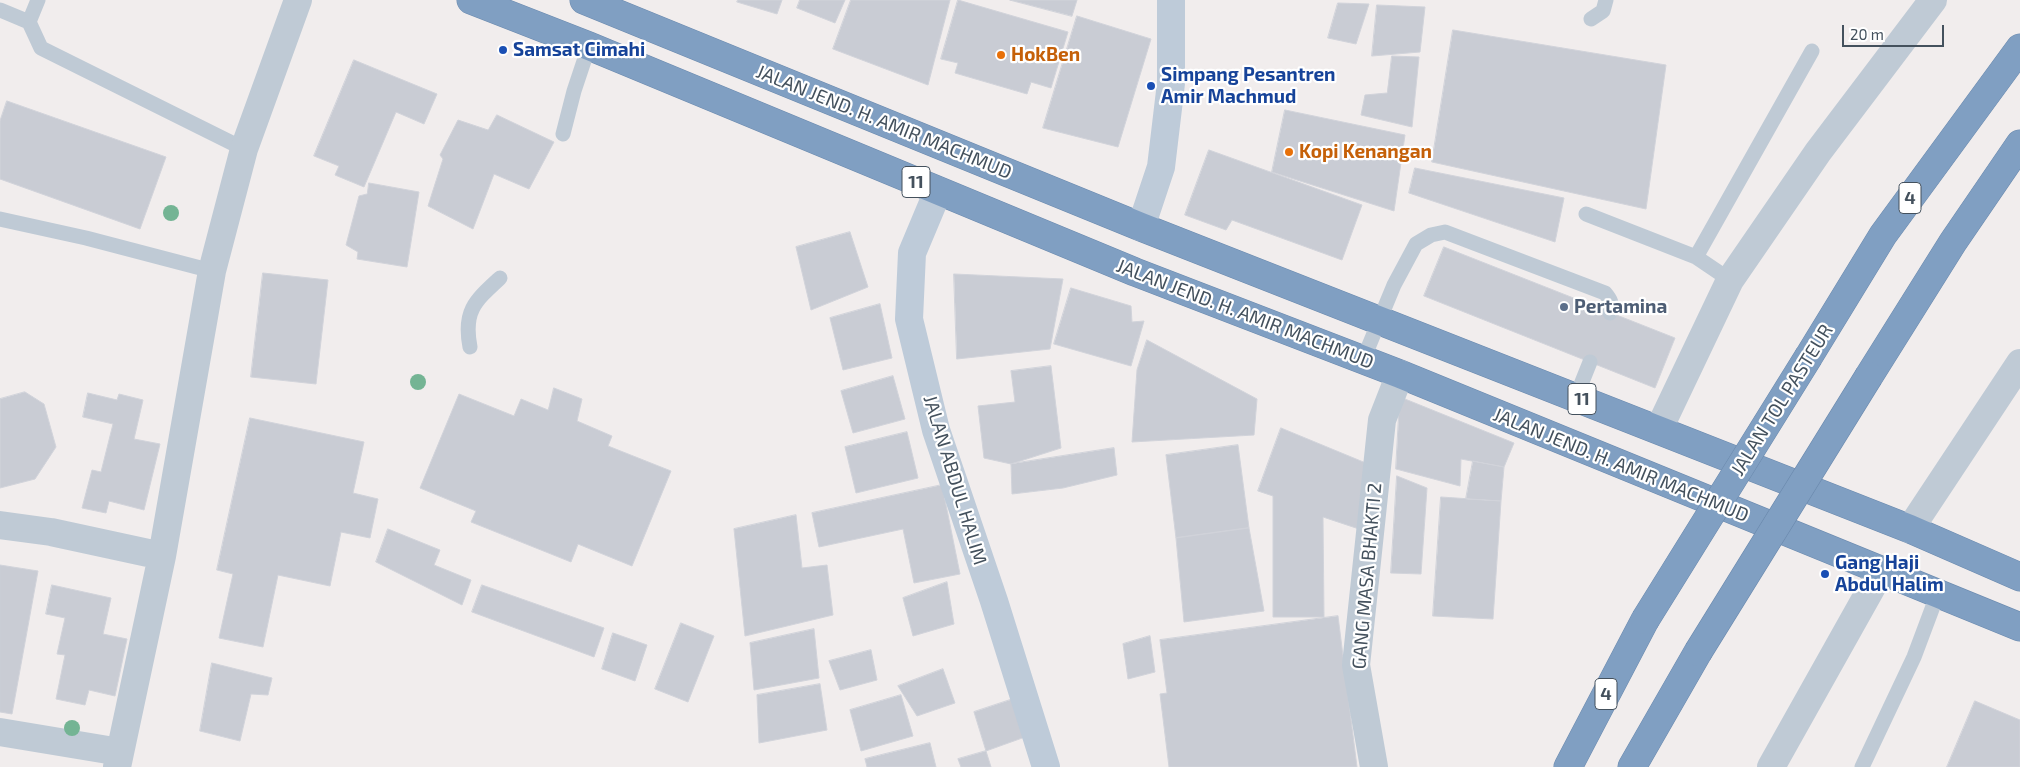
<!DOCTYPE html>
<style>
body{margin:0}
#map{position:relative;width:2020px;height:767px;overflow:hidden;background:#f1eded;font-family:"Exo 2",sans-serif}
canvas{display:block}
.scale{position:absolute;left:1842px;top:25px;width:102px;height:22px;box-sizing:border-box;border:2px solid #44515d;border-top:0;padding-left:6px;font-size:15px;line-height:18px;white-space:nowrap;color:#44515d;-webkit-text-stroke:4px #fff;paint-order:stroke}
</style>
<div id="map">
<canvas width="2020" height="767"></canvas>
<div class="scale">20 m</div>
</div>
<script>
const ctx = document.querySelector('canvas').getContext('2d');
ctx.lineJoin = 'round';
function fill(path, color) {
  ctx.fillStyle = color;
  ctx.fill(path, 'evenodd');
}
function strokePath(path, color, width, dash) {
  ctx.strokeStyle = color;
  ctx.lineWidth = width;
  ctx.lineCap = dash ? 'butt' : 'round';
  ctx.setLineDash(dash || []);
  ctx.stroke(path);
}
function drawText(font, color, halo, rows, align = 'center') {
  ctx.font = font + ' "Exo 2",sans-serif';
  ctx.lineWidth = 4.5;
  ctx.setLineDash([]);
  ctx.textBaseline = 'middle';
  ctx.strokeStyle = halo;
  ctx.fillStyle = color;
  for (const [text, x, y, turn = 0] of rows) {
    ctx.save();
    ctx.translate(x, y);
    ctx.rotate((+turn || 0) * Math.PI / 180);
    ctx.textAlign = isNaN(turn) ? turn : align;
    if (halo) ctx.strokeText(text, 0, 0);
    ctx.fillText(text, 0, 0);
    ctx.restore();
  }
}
const building = new Path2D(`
 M738 0H782L777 14 737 2Z
 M800 0H845L835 23 797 8Z
 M851 0H950L928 85 833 49Z
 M958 0 1068 32 1051 88 1031 82 1027 94 955 73 958 63 941 59Z
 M1010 0H1077L1072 16Z
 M1338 3 1369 4 1356 44 1328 38Z
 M1377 5 1425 7 1420 52 1372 56Z
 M1077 16 1151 39 1118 147 1043 128Z
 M1453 30 1666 65 1646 209 1432 162Z
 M1392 56 1419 57 1412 127 1361 115 1365 95 1387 93Z
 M354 60 437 94 424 124 396 112 364 187 335 175 339 166 314 156Z
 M7 101 166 157 140 229 0 179V121Z
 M1285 110 1405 135 1394 211 1272 172Z
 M497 115 554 142 529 189 494 174 473 229 428 206 443 159 440 155 458 120 488 130Z
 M1209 150 1362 205 1342 260 1232 220 1226 230 1185 215Z
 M1415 168 1564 198 1555 242 1409 193Z
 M369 183 419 192 407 267 357 259 358 252 346 245 359 196 367 194Z
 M850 232 868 287 811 310 796 247Z
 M1444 247 1675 338 1655 388 1424 296Z
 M263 273 328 280 316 384 251 377Z
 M954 274 1063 279 1050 349 957 359Z
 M1071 288 1131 306 1132 322 1144 321 1131 366 1054 344Z
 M880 304 892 358 843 370 830 318Z
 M1147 340 1257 399 1254 435 1132 442 1137 370Z
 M1051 366 1061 448 1011 464 984 458 978 406 1015 402 1011 371Z
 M893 376 905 419 853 433 841 391Z
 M554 388 582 399 577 421 612 436 608 446 671 471 632 566 578 544 571 562 471 522 476 511 420 488 459 394 514 416 521 399 548 410Z
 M25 392 44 404 56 447 35 479 0 488V399Z
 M88 393 117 400 119 394 143 400 134 439 160 444 144 510 109 501 106 513 82 508 92 470 101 472 113 424 83 417Z
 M1400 397 1514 443 1504 467 1461 459 1460 486 1396 469Z
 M250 418 364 442 353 493 378 499 370 538 341 532 330 586 278 575 263 647 219 638 233 574 217 570Z
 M1281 428 1373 466 1359 529 1323 517 1324 617H1273V496L1258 491Z
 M907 432 918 478 856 493 845 447Z
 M1238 445 1249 528 1176 538 1166 455Z
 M1114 448 1117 475 1063 488 1012 494 1011 464Z
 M1473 461 1504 467 1501 501 1466 499Z
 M1397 476 1427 488 1421 574 1391 573Z
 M942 485 960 574 914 583 903 529 819 547 812 513Z
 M1441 497 1501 501 1493 619 1433 616Z
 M796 515 802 568 827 565 833 615 745 636 734 529Z
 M1249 528 1264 611 1184 622 1176 538Z
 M388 529 440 550 434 565 471 580 462 605 376 562Z
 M0 565 38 571 12 714 0 712Z
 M947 582 954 624 913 636 903 598Z
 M52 585 111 598 103 634 127 639 115 696 89 690 85 705 56 699 65 655 57 654 65 618 46 614Z
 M482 585 604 628 594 657 472 612Z
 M1338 616 1357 767H1169L1160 694 1167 693 1160 640Z
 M681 623 714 636 688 702 655 689Z
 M814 629 819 678 754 690 750 643Z
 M613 633 647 645 635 681 602 669Z
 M1150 636 1155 672 1128 679 1123 644Z
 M871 650 877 680 840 690 829 661Z
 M212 663 272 678 268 695 251 694 240 741 200 731Z
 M943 669 955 703 917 716 898 686Z
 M820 684 827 730 759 743 757 695Z
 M901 695 913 736 861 751 850 710Z
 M1013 699 1025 737 986 751 974 712Z
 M1975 701 2020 720V767H1947Z
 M930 743 936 767H867L865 759Z
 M986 751 991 767H961L958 759Z`);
const lane = new Path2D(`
 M38 0 29 22 41 48 244 149
 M0 10 29 22
 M1591 19 1603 11 1606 0
 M563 134 574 91 589 46
 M1586 214 1696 257 1730 280
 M0 219 86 238 212 271
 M1696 257 1812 51
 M470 347C463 311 475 301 500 278
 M1363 360 1394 285 1416 244 1431 235 1445 232 1605 293C1611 300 1613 304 1610 313
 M1576 397 1590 362
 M1862 767 1914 657 1938 593`);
const street = new Path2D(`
 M1659 429 1730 280 1818 152 1933 0
 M0 525 51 532 162 556
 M1910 529 2020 363
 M0 732 120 752
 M117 767 162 556 212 271 244 149 298 0
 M1374 767 1356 665 1382 420 1400 374
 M1771 767 1881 571`);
const secondary = new Path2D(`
 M938 191 912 253 909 319 936 430 994 601 1046 767
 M1141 227 1161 167 1171 83V0`);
const highway = new Path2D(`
 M471 0 589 46 1135 272 1400 374 2020 627
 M584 0 1141 227 1910 529 2020 577
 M1809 356 1883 235 2020 48
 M1869 376 1953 242 2020 144
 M1568 767 1645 620
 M1632 767 1698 652`);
const highwayBridge = new Path2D(`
 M1645 620 1809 356
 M1698 652 1869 376`);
const trees = [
 [171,213],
 [418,382],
 [72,728]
];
const markers = [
 [503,50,5,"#1a4fb4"],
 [1001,55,5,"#e8710a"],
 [1151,86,5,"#1a4fb4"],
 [1289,152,5,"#e8710a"],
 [1564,307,5,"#5c6f8a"],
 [1825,574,5,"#1a4fb4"]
];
const shields = [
 [916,182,28],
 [1910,198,22],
 [1582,399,28],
 [1606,694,22]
];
const shieldNames = [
 ["11",916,182],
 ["4",1910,198],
 ["11",1582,399],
 ["4",1606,694]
];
const transitNames = [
 ["Samsat Cimahi",513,50],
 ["Simpang Pesantren",1161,75],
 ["Amir Machmud",1161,97],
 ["Gang Haji",1835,563],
 ["Abdul Halim",1835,585]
];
const foodNames = [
 ["HokBen",1011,55],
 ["Kopi Kenangan",1299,152]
];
const streetNames = [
 ["JALAN JEND. H. AMIR MACHMUD",884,122,22],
 ["JALAN JEND. H. AMIR MACHMUD",1245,314,21],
 ["JALAN TOL PASTEUR",1782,400,-58],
 ["JALAN JEND. H. AMIR MACHMUD",1621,465,22],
 ["JALAN ABDUL HALIM",955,480,73],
 ["GANG MASA BHAKTI 2",1367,576,-85]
];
const serviceNames = [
 ["Pertamina",1574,307]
];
fill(building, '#c9ccd4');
strokePath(building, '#d1d3da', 1);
strokePath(highway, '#6b8aae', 29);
strokePath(lane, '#bfcad5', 15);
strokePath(street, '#bfcad5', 28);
strokePath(secondary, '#becbd9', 28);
strokePath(highway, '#809fc2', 28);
strokePath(highwayBridge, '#6b8aae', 29, []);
strokePath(highwayBridge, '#809fc2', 28);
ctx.fillStyle = '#74b494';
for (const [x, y] of trees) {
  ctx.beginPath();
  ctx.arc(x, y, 8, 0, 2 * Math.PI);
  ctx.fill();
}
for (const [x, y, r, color] of markers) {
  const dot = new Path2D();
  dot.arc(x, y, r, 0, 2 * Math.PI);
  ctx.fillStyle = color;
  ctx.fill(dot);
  strokePath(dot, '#fff', 2);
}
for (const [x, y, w] of shields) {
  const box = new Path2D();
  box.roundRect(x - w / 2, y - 15.5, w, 31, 4);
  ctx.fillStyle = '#fff';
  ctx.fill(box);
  strokePath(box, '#44515d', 1);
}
drawText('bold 18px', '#44515d', null, shieldNames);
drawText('bold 19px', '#164399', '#fff', transitNames, 'left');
drawText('bold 19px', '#c56008', '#fff', foodNames, 'left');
drawText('19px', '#44515d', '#fff', streetNames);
drawText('bold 19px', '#4e5e75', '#fff', serviceNames, 'left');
</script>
